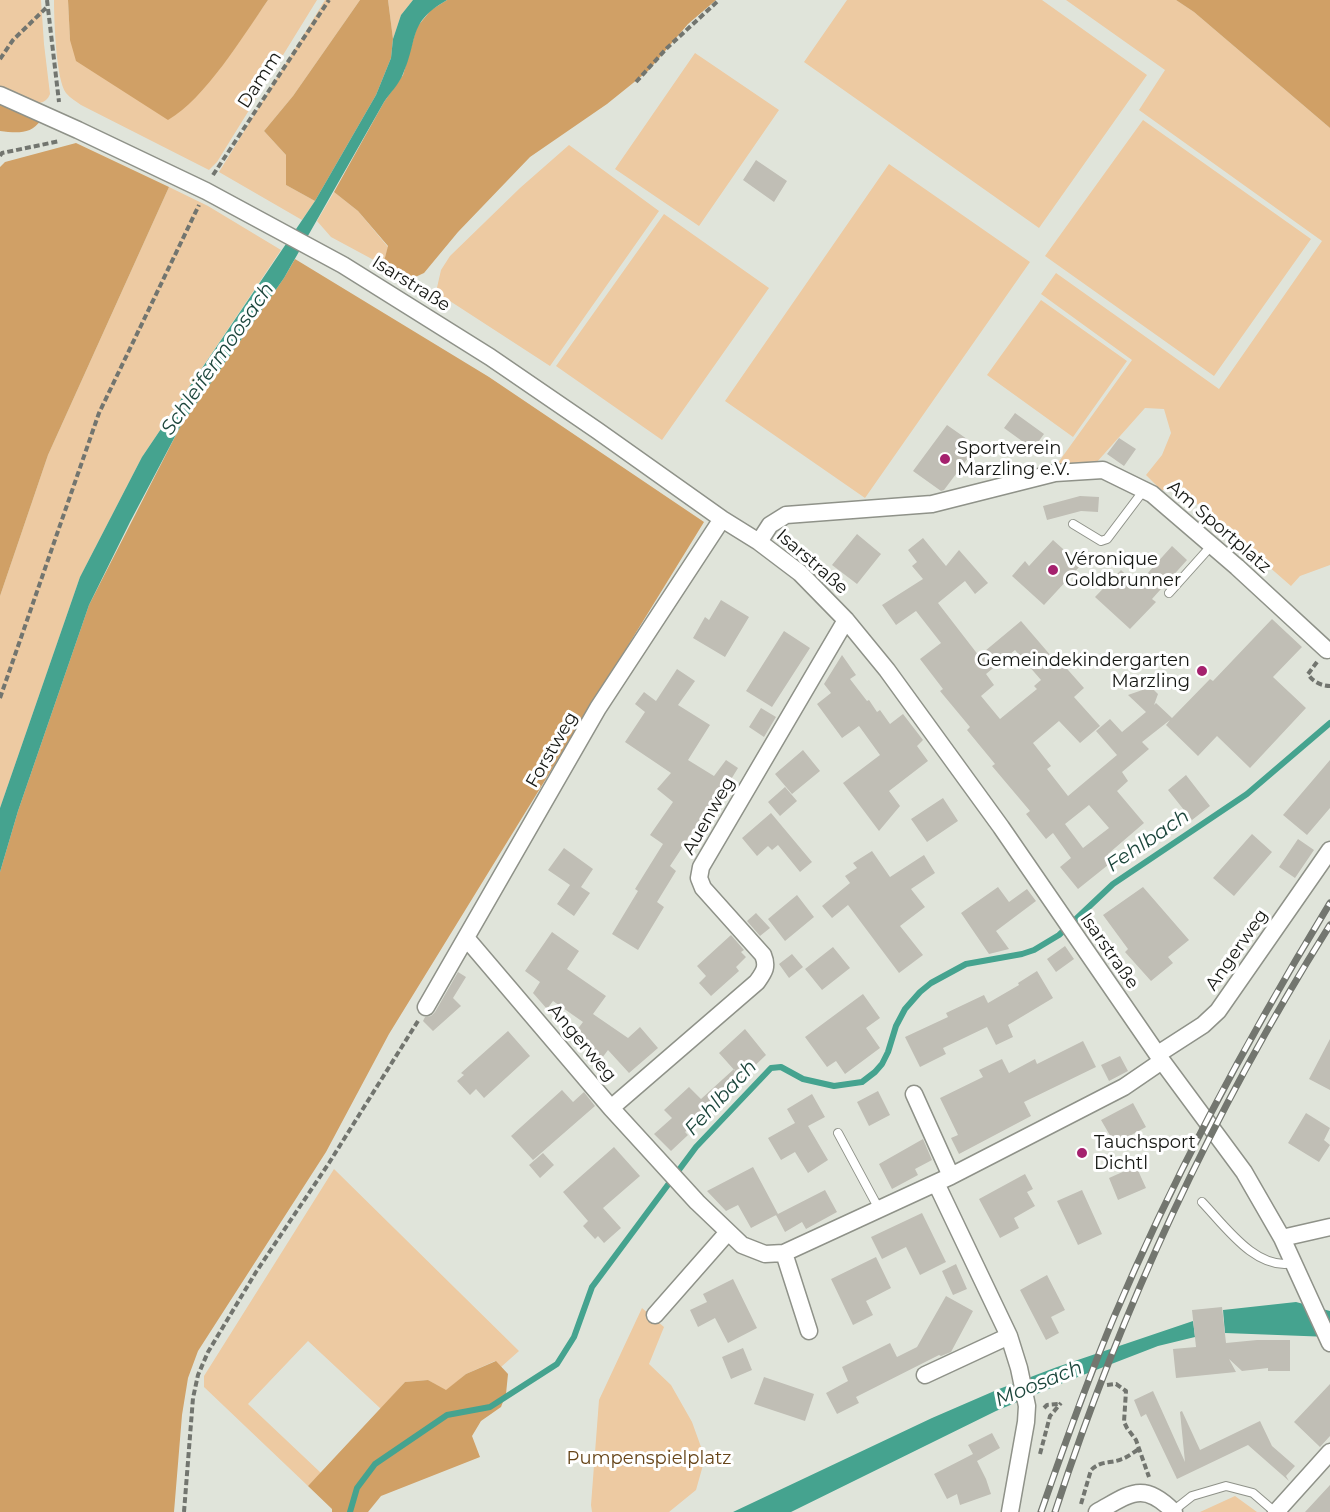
<!DOCTYPE html>
<meta charset="utf-8">
<style>
body{margin:0}
canvas{display:block;background:#e0e4da}
</style>
<canvas width="1330" height="1512"></canvas>
<script>
const ctx = document.querySelector('canvas').getContext('2d');
ctx.lineJoin = 'round';
function fill(path, color) {
  ctx.fillStyle = color;
  ctx.fill(path, 'evenodd');
}
function strokePath(path, color, width, dash) {
  ctx.strokeStyle = color;
  ctx.lineWidth = width;
  ctx.lineCap = dash ? 'butt' : 'round';
  ctx.setLineDash(dash || []);
  ctx.stroke(path);
}
function drawText(font, color, halo, rows, align = 'center') {
  ctx.font = font + ' Montserrat,sans-serif';
  ctx.lineWidth = 6;
  ctx.setLineDash([]);
  ctx.textBaseline = 'middle';
  ctx.strokeStyle = halo;
  ctx.fillStyle = color;
  for (const [text, x, y, turn = 0] of rows) {
    ctx.save();
    ctx.translate(x, y);
    ctx.rotate((+turn || 0) * Math.PI / 180);
    ctx.textAlign = isNaN(turn) ? turn : align;
    if (halo) ctx.strokeText(text, 0, 0);
    ctx.fillText(text, 0, 0);
    ctx.restore();
  }
}
const green = new Path2D(`
 M0 0H41L44 44 50 94C48 99 45 102 39 103L0 87Z
 M54 0H68L70 40 218 71 268 0H317L217 162 209 170 81 105C76 101 70 98 66 93 56 80 54 19 54 0Z
 M325 0H360L293 96 264 131 286 155V185L315 201 302 220 219 172Z
 M388 0H413L401 15 393 39Z
 M847 0H1042L1147 75 1039 228 804 62Z
 M1066 0H1176L1194 12 1330 128V565L1300 576 1291 586 1172 482 1162 491 1146 475 1162 455 1171 433 1164 409 1145 408 1096 463C1082 462 1069 467 1055 467L1132 360 1041 294 1056 273 1219 389 1322 241 1139 110 1165 70Z
 M695 53 779 110 699 226 615 169Z
 M1143 120 1311 239 1214 376 1045 256Z
 M569 145 659 211 550 366 436 292 441 270 450 256 520 188Z
 M889 164 1030 262 865 498 725 401Z
 M169 187 208 206 281 250 142 457 80 577 0 808V596L48 455Z
 M334 192 358 211 388 247 383 265 331 237 317 221Z
 M664 214 769 288 662 440 556 366Z
 M1041 300 1127 361 1073 437 987 375Z
 M334 1169 519 1351 501 1367 495 1361 466 1374 446 1391 428 1380 405 1382 381 1409 308 1341 248 1404 321 1473 308 1486 204 1387V1376Z
 M642 1308 664 1327 649 1364 671 1385 692 1422 705 1458 696 1490 669 1512H592L591 1505 599 1400Z
 M1235 1496 1257 1512H1200Z`);
const forest = new Path2D(`
 M68 0H268C243 36 205 99 168 120L76 61 70 40Z
 M360 0H388L393 39 391 58 376 95 315 201 286 185V155L264 131 293 96Z
 M447 0H716L688 24 648 71 607 104 530 157 458 232 424 273 411 279 383 265 388 246 358 211 334 192 384 102 403 75 417 27 431 10Z
 M1176 0H1330V128L1194 12Z
 M0 103 41 120C31 135 16 133 0 131Z
 M76 143 169 187 48 455 0 596V167L5 162Z
 M295 259 489 377 704 522 389 1034 326 1152 198 1351 188 1378 182 1415 174 1512H0V872L18 811 89 605 180 427 284 278Z
 M496 1361 508 1374 506 1394 501 1407 481 1421 472 1436 480 1457 381 1496 368 1512H332V1509L308 1486 405 1382 428 1380 446 1390 466 1374Z`);
const water = new Path2D(`
 M413 0H447C407 23 419 38 403 74 399 84 390 93 384 102L284 278 180 427 130 522 89 605 18 811 0 872V808L80 577 142 457 315 201 376 95 391 58 393 39 401 15Z
 M1296 1302 1330 1311V1337L1225 1333 1223 1310Z
 M1193 1321 1195 1337 1158 1346 1070 1380 996 1411 791 1512H733L932 1418 999 1389 1057 1367Z`);
const stream = new Path2D(`
 M350 1512 357 1488 375 1464 447 1415 490 1407 557 1364 574 1337 592 1287 696 1147 771 1068 781 1067 803 1079 834 1086 862 1082 875 1072 882 1064 888 1052 896 1026 905 1009 920 992 931 983 966 964 1022 954 1034 950 1059 935 1113 884 1247 794 1330 723`);
const building = new Path2D(`
 M756 160 787 181 774 202 743 180Z
 M1015 413 1044 434 1033 449 1004 428Z
 M947 425 977 446 944 490 941 491 913 471Z
 M1119 438 1136 449 1124 466 1107 454Z
 M1080 496 1099 497 1098 512 1081 511 1047 520 1043 506Z
 M857 534 881 554 857 584 832 565Z
 M923 538 946 566 959 550 988 583 975 594 965 581 938 603 979 656 1021 621 1058 664 1061 662 1084 688 1074 697 1100 726 1080 743 1059 721 1033 743 1051 766 1047 769 1068 796 1117 755 1096 731 1110 719 1122 732 1146 712 1128 695 1151 687 1158 694 1154 705 1156 703 1172 718 1210 679 1213 681 1272 619 1302 647 1273 677 1306 708 1250 768 1217 736 1198 756 1166 725 1170 720 1142 742 1149 749 1122 772 1128 781 1117 791 1144 823 1108 854 1113 861 1078 889 1060 867 1071 858 1053 833 1046 839 1026 814 1030 811 992 766 995 764 967 730 970 727 940 691 943 689 920 659 941 643 916 611 896 625 882 605 923 579 912 566 917 562 908 550ZM1015 650 1041 680 1034 686 1037 689 1000 719 981 696 994 685 986 674ZM1089 805 1109 828 1083 848 1065 824Z
 M1053 540 1081 565 1044 605 1012 576 1025 561 1029 566Z
 M1172 546 1187 560 1152 599 1156 602 1130 629 1095 597 1121 570 1137 585Z
 M721 600 749 617 725 657 693 638 705 617 709 620Z
 M784 631 810 648 772 707 746 691Z
 M842 655 856 675 850 679 867 701 869 700 877 712 880 710 890 724 903 714 923 740 917 746 928 761 889 791 900 806 879 831 843 783 880 755 859 726 842 738 817 704 831 693 824 684Z
 M677 669 695 681 678 705 710 725 688 760 714 776 726 760 738 768 714 807 711 804 670 866 676 871 657 902 664 907 638 950 612 934 638 891 635 889 663 844 650 835 673 802 657 789 671 773 625 742 645 712 635 704 644 692 656 701Z
 M761 708 776 717 764 737 749 727Z
 M803 750 820 771 792 794 775 774Z
 M1330 760V808L1307 835 1283 815Z
 M1186 775 1210 806 1192 820 1168 790Z
 M785 787 797 801 780 816 768 802Z
 M943 798 958 821 927 842 911 819Z
 M771 813 812 862 800 872 778 845 772 850 768 846 757 856 742 838Z
 M1252 834 1272 852 1234 896 1213 878Z
 M1298 839 1314 850 1295 878 1279 867Z
 M564 848 593 869 581 887 590 893 574 916 557 904 570 885 548 870Z
 M872 851 890 877 924 855 935 873 911 889 925 907 900 926 923 955 899 973 848 905 832 918 822 906 850 883 845 876 857 868 853 863Z
 M998 887 1009 902 1027 889 1036 901 996 931 1009 949 989 954 961 913Z
 M1143 887 1189 940 1168 957 1173 963 1151 981 1125 952 1128 949 1103 915Z
 M797 895 814 917 785 941 768 919Z
 M756 913 770 928 760 936 747 921Z
 M552 932 579 951 567 969 606 996 593 1014 628 1038 640 1027 658 1048 629 1073 608 1050 602 1058 586 1046 584 1049 570 1039 583 1022 553 1001 547 1009 533 993 540 982 525 971Z
 M731 935 744 950 741 952 746 957 736 967 739 971 711 996 699 983 706 976 697 966Z
 M1065 946 1074 959 1056 972 1047 959Z
 M833 947 850 968 822 990 805 969Z
 M792 954 803 967 789 978 779 964Z
 M1037 971 1053 998 1008 1025 1013 1037 996 1045 987 1027 943 1048 946 1054 920 1067 905 1037 948 1017 946 1013 984 995 988 1003 1019 985 1018 983Z
 M458 972 466 977 453 998 461 1006 433 1031 423 1021 425 1017 431 1016 435 1012Z
 M863 994 880 1018 866 1028 880 1048 845 1074 836 1061 827 1067 805 1037Z
 M745 1029 766 1055 742 1078 746 1082 705 1104 710 1109 685 1132 688 1135 671 1151 654 1134 672 1118 664 1110 689 1087 701 1099 734 1069 736 1072 719 1053Z
 M508 1031 530 1056 484 1098 476 1089 470 1095 457 1081 464 1075 461 1073Z
 M1330 1039V1090L1309 1079Z
 M1083 1041 1096 1067 1024 1102 1031 1116 959 1154 951 1138 958 1135 940 1098 983 1077 979 1070 1002 1059 1009 1073 1035 1059 1037 1064Z
 M1120 1056 1128 1071 1109 1081 1101 1065Z
 M562 1090 573 1102 584 1092 595 1106 533 1160 511 1136Z
 M878 1091 890 1115 869 1126 857 1102Z
 M812 1094 825 1117 808 1126 828 1160 808 1173 795 1152 781 1160 768 1138 795 1123 787 1109Z
 M1133 1103 1146 1127 1115 1144 1101 1120Z
 M1306 1113 1330 1128 1324 1140 1330 1145 1319 1162 1288 1143Z
 M923 1139 932 1160 915 1169 918 1175 892 1189 879 1164Z
 M614 1147 640 1176 603 1208 621 1228 604 1243 598 1236 595 1239 583 1226 588 1221 563 1192Z
 M543 1153 554 1165 540 1178 529 1165Z
 M1136 1166 1146 1188 1118 1200 1109 1178Z
 M753 1167 778 1214 751 1228 738 1205 726 1211 707 1191Z
 M1025 1174 1033 1189 1027 1192 1035 1206 1014 1218 1019 1228 1000 1238 979 1199Z
 M825 1190 837 1212 806 1229 802 1222 785 1232 776 1215Z
 M1082 1190 1102 1234 1078 1245 1057 1201Z
 M922 1213 946 1262 920 1275 906 1247 882 1259 871 1237Z
 M876 1257 891 1288 866 1301 873 1315 853 1325 831 1279Z
 M956 1264 967 1289 953 1295 942 1271Z
 M1047 1275 1065 1310 1051 1317 1059 1333 1046 1340 1020 1290Z
 M733 1279 757 1328 728 1343 715 1318 698 1327 690 1310 707 1302 703 1294Z
 M946 1296 973 1311 951 1352 941 1356 939 1355 856 1397 859 1403 837 1414 826 1393 848 1381 842 1367 890 1343 897 1357 917 1347Z
 M1222 1307 1226 1343 1257 1340H1290V1371H1268V1368L1242 1371 1229 1359 1236 1372 1176 1378 1173 1349 1196 1347 1192 1310Z
 M743 1348 752 1370 731 1379 722 1357Z
 M764 1377 814 1394 805 1421 754 1404Z
 M1330 1384V1436L1320 1447 1294 1422Z
 M1153 1391 1185 1462 1180 1412 1182 1411 1200 1450 1260 1421 1272 1446 1295 1466 1286 1476 1289 1481 1248 1445 1177 1479 1146 1414 1141 1417 1134 1400Z
 M992 1433 1000 1448 977 1461 986 1479 991 1494 960 1505 957 1494 947 1499 934 1474 973 1454 968 1445Z
 M1330 1485V1512H1305Z`);
const path = new Path2D(`
 M47 0 59 102
 M0 59 13 40 47 7
 M636 82 667 48 719 0
 M0 156 2 153 60 141
 M213 175 329 0
 M1317 662 1308 674C1312 681 1321 686 1330 686
 M0 698 99 413 199 205
 M1107 1385 1116 1384 1126 1391 1124 1422 1127 1428 1136 1440 1149 1477
 M1044 1408 1047 1405 1059 1404
 M1040 1454 1050 1416 1061 1403
 M1081 1504 1091 1470C1101 1460 1111 1464 1122 1459 1128 1457 1134 1452 1139 1449
 M184 1512 193 1398 198 1375 208 1352 256 1272 329 1163 418 1021`);
const lane = new Path2D(`
 M1073 524 1101 541 1107 539 1144 490
 M1169 593 1212 545
 M838 1133 879 1209
 M1202 1202C1225 1226 1256 1271 1293 1263
 M1173 1511 1192 1496 1226 1486 1253 1493 1275 1512`);
const street = new Path2D(`
 M0 95 78 130 206 191 343 265 490 357 598 431 722 519 759 542 800 573 846 620 887 670 1001 827 1162 1061 1244 1172 1282 1238 1330 1343
 M759 542 770 525 786 515 932 504 1055 473 1103 470 1152 494 1237 567 1327 650
 M467 939 611 1108 697 1202 742 1245 765 1254 784 1253 951 1176 1124 1087 1162 1061
 M426 1007 598 708 722 519
 M1158 1054 1203 1025 1218 1011 1330 850
 M914 1094 951 1176
 M611 1108 757 982C764 972 768 967 763 955L703 888 699 878 701 867 846 620
 M936 1183 1009 1336 1019 1368 1027 1406 1026 1422 1010 1512
 M1282 1238 1330 1227
 M784 1253 809 1331
 M655 1315 728 1232
 M925 1375 1009 1336
 M1097 1512C1130 1494 1143 1480 1174 1512
 M1276 1512 1330 1452`);
const rail = new Path2D(`
 M1041 1512C1064 1446 1087 1381 1114 1317 1175 1173 1249 1036 1330 903
 M1055 1512C1122 1306 1215 1108 1330 925`);
const markers = [
 [945,459,6,"#a5216e"],
 [1053,570,6,"#a5216e"],
 [1202,671,6,"#a5216e"],
 [1082,1153,6,"#a5216e"]
];
const streetNames = [
 ["Damm",260,80,-57],
 ["Isarstraße",411,284,32],
 ["Am Sportplatz",1219,527,41],
 ["Isarstraße",812,562,41],
 ["Forstweg",552,750,-60],
 ["Auenweg",709,816,-60],
 ["Angerweg",1237,950,-55],
 ["Isarstraße",1109,951,55],
 ["Angerweg",582,1043,50]
];
const poiNames = [
 ["Sportverein",957,449],
 ["Marzling e.V.",957,470],
 ["Véronique",1065,560],
 ["Goldbrunner",1065,581],
 ["Gemeindekindergarten",1190,661,"right"],
 ["Marzling",1190,682,"right"],
 ["Tauchsport",1094,1143],
 ["Dichtl",1094,1164]
];
const parkNames = [
 ["Pumpenspielplatz",649,1459]
];
const waterNames = [
 ["Schleifermoosach",218,359,-55],
 ["Fehlbach",1148,841,-34],
 ["Fehlbach",721,1098,-47],
 ["Moosach",1039,1384,-22]
];
fill(green, '#edcaa2');
fill(forest, '#d0a066');
fill(water, '#45a38f');
strokePath(stream, '#45a38f', 6);
fill(building, '#c0beb5');
strokePath(lane, '#8f9289', 10);
strokePath(street, '#8f9289', 19);
strokePath(path, '#72756f', 4, [6, 3]);
strokePath(lane, '#fff', 8);
strokePath(street, '#fff', 16);
strokePath(rail, '#73766f', 7);
strokePath(rail, '#fff', 4.5, [14]);
for (const [x, y, r, color] of markers) {
  const dot = new Path2D();
  dot.arc(x, y, r, 0, 2 * Math.PI);
  ctx.fillStyle = color;
  ctx.fill(dot);
  strokePath(dot, '#fff', 2);
}
drawText('18px', '#161814', '#fff', streetNames);
drawText('18px', '#161814', '#fff', poiNames, 'left');
drawText('18px', '#664418', '#fff', parkNames);
drawText('italic 20px', '#1c463c', '#fff', waterNames);
</script>
